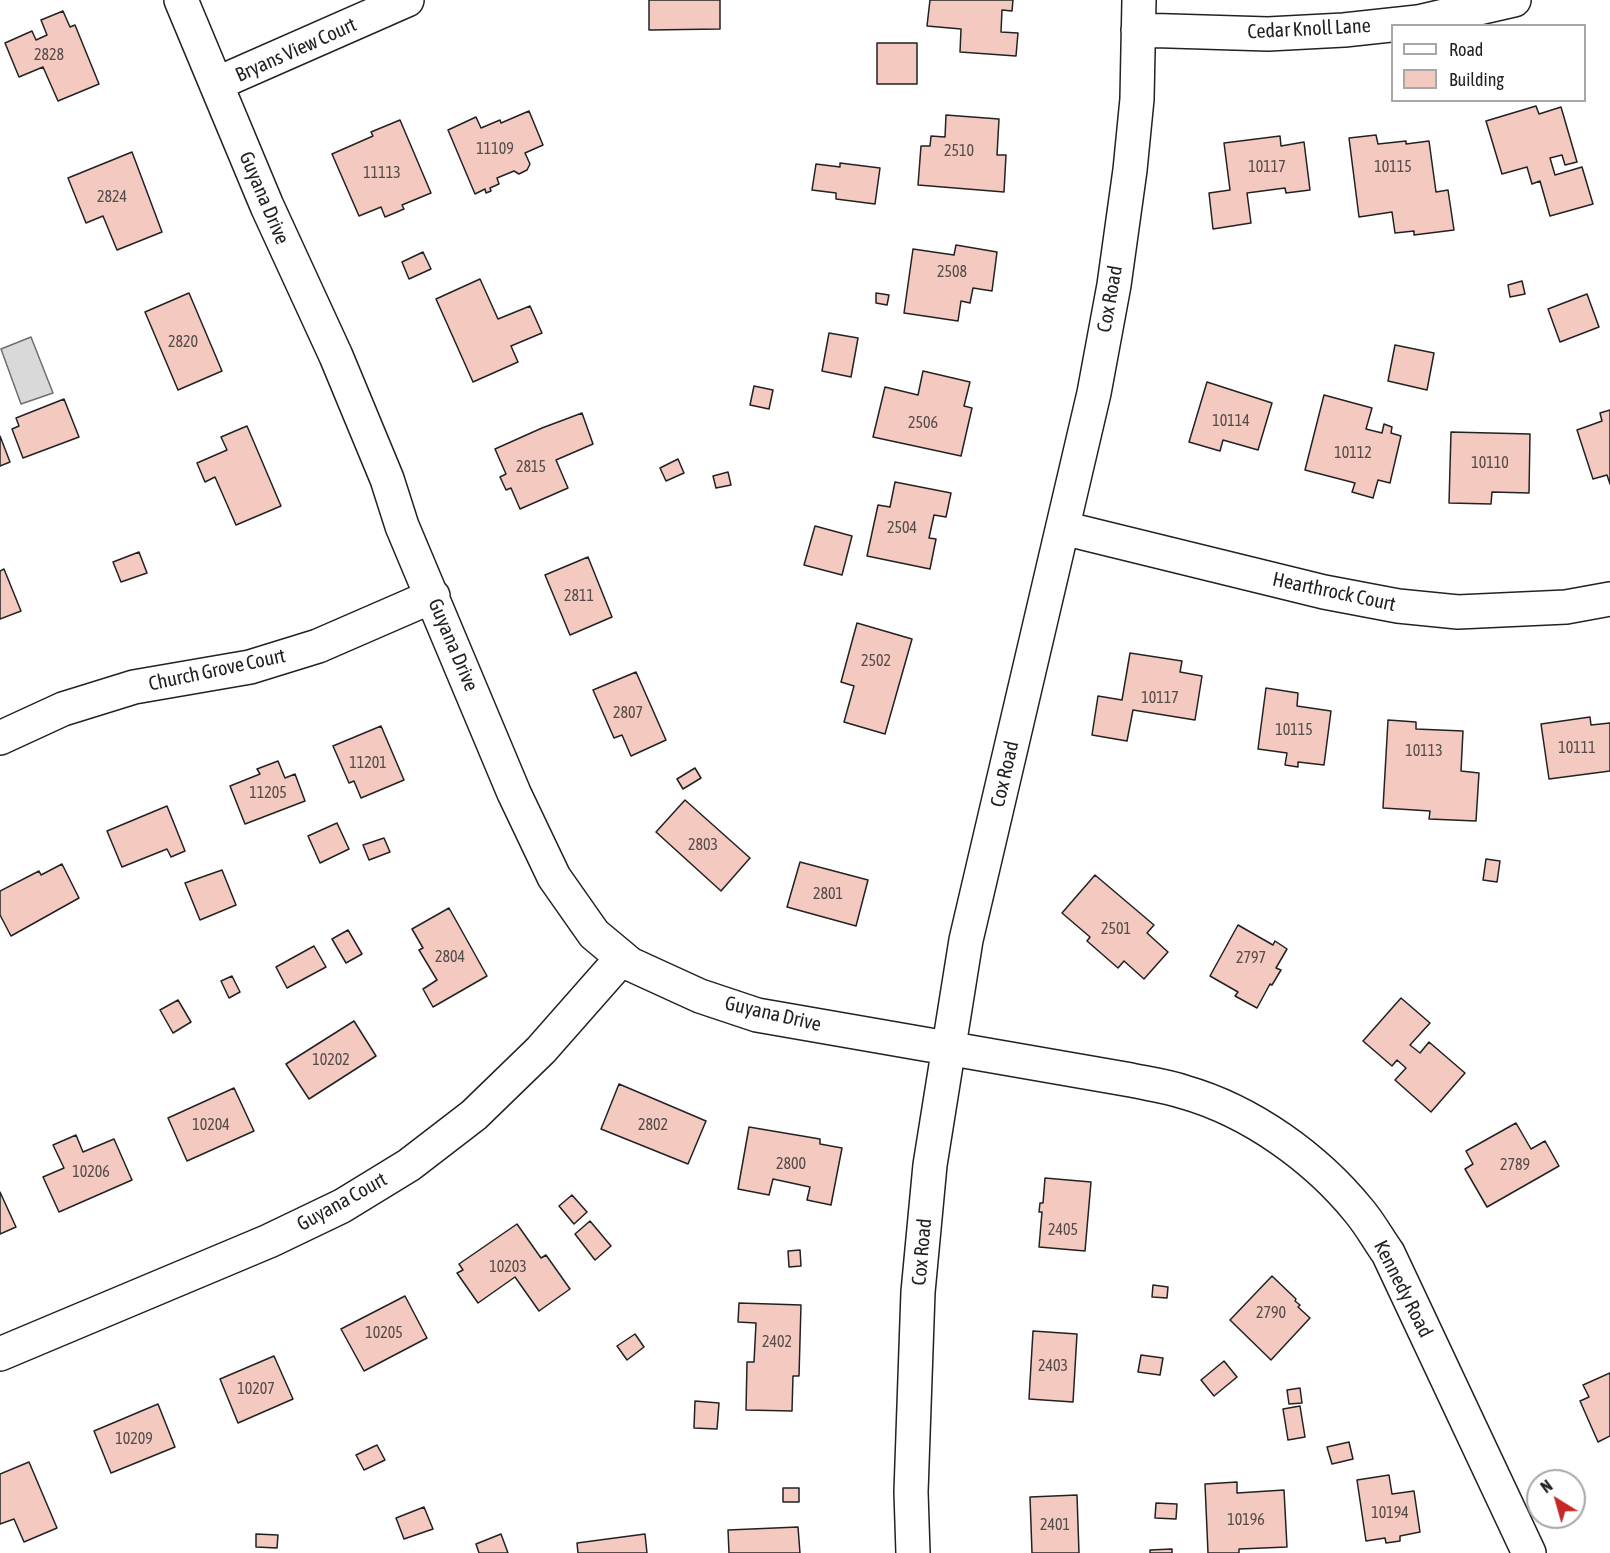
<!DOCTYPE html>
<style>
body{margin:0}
#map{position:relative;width:1610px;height:1553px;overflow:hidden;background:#fff;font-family:"Asap Condensed",sans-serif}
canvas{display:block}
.legend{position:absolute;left:1391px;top:24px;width:195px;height:78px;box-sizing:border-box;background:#fff;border:2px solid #a7a7a7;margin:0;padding:8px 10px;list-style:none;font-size:18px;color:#222}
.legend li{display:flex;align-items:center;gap:12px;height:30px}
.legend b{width:30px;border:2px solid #a7a7a7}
.north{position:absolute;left:1526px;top:1469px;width:60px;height:60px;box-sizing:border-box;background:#fff;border:2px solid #a7a7a7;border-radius:50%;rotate:323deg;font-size:16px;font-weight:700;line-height:24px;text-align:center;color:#222}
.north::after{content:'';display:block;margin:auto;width:21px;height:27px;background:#c62828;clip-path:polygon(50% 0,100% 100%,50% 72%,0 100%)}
</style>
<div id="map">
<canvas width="1610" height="1553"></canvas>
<ul class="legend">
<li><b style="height:8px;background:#fff"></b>Road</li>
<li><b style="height:16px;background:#f3c9c0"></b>Building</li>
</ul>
<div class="north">N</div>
</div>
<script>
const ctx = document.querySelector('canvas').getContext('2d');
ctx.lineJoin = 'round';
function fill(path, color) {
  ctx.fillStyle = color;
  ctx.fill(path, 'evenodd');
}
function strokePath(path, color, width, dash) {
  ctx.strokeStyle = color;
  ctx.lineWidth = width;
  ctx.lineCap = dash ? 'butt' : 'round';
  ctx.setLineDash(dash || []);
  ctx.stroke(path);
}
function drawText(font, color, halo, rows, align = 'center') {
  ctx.font = font + ' "Asap Condensed",sans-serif';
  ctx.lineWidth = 4.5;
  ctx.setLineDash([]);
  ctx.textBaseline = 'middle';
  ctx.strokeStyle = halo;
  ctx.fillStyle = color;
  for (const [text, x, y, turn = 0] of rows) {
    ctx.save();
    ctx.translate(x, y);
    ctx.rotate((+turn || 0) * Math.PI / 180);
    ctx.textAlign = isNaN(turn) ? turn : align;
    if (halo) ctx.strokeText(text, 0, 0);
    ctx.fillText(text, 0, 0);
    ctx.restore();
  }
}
const water = new Path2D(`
 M31 337 53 393 21 404 1 349Z`);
const building = new Path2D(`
 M649 0H720V29L649 30Z
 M930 0H1013L1012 11 1002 10 1001 32 1018 33 1016 56 960 52 961 29 927 26Z
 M63 11 70 27 75 25 99 84 58 101 43 67 19 77 5 43 32 31 36 40 47 35 41 20Z
 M877 43H917V84H877Z
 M1536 106 1539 114 1561 107 1577 162 1565 165 1562 155 1550 158 1555 175 1582 167 1593 204 1550 216 1540 181 1532 184 1527 167 1502 174 1486 121Z
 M529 111 543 145 525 153 530 164 527 170 519 174 514 171 497 178 499 184 490 188 491 191 486 193 485 189 475 194 448 130 476 117 481 128 500 120 501 123Z
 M946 115 999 119 997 155H1006L1004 192 918 185 921 146H930L931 136 945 137Z
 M400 120 431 193 402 205 404 209 385 217 381 207 359 216 332 154 373 136 371 132Z
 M1376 135 1378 144 1406 141V144L1429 141 1436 192 1448 190 1454 230 1414 235V231L1395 233 1392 212 1359 217 1349 138Z
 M1280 136 1281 146 1304 142 1310 190 1286 193 1285 188 1247 193 1251 223 1213 229 1209 193 1230 190 1224 143Z
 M132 152 162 232 117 250 103 216 86 223 68 178Z
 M840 163 880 168 875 204 836 199V193L812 190 816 164 840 167Z
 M956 245 997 252 992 291 973 288 970 303 961 301 958 321 904 313 913 249 954 255Z
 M423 252 431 269 409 279 402 262Z
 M480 279 498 319 530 306 542 333 511 346 518 362 473 382 436 299Z
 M1522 281 1525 294 1510 297 1508 285Z
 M189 293 222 371 178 390 145 312Z
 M876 293 889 295 887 305 876 303Z
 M1587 294 1599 327 1560 342 1548 309Z
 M829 333 858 338 851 377 822 371Z
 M1395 345 1434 353 1427 390 1388 381Z
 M923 371 970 382 964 406 972 408 961 456 873 437 885 387 918 395Z
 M1207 382 1272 403 1258 450 1223 440 1220 451 1189 442Z
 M754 386 773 390 769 409 750 405Z
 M1324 395 1372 408 1366 429 1382 433 1384 424 1392 427 1391 433 1401 436 1390 483 1378 480 1373 498 1352 492 1355 483 1305 470Z
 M64 399 79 437 23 458 12 429 19 426 16 418Z
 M1610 410V484L1607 475 1593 479 1577 430 1602 421 1600 413Z
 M582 413 593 444 556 460 568 488 520 509 511 488 506 490 500 477 506 474 495 449 542 428Z
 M247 426 281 506 236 525 215 477 205 482 197 463 227 450 221 437Z
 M1451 432 1530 434 1529 493 1492 492 1491 504 1449 503Z
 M0 436 10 462 0 466Z
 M678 459 684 473 666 481 660 468Z
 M728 472 731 485 716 488 713 476Z
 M895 482 951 493 946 517 934 515 929 538 936 539 930 569 867 556 878 505 890 507Z
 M815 526 852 536 842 575 804 565Z
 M139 552 147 573 121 582 113 562Z
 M588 557 612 617 570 635 545 575Z
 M4 569 21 611 0 619V571Z
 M857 623 912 639 885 734 844 722 854 686 841 682Z
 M1130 653 1182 661 1180 672 1202 676 1195 720 1133 710 1127 741 1092 735 1098 696 1122 700Z
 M636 672 666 740 631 756 622 735 614 738 593 690Z
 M1266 688 1298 693 1297 706 1331 711 1324 765 1298 762V767L1285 765 1287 753 1258 749Z
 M1590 717 1591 725 1610 723V771L1549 779 1541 724Z
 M1388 720 1416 722V729L1463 731 1461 771 1479 773 1476 821 1429 819 1430 811 1383 808Z
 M381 726 404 780 361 798 354 781 349 783 333 746Z
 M278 761 285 778 295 774 305 801 245 824 230 786 260 774 257 769Z
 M695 768 701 778 683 789 677 779Z
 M685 800 750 858 721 891 656 832Z
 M167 806 185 851 171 857 167 849 122 867 107 831Z
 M337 823 349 849 320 863 308 836Z
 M384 838 390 852 369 860 363 845Z
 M1486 859 1500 861 1497 882 1483 880Z
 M800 862 868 880 856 926 787 907Z
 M62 864 79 898 11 936 0 915V891L39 871 41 875Z
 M222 870 236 905 200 920 185 883Z
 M1095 875 1154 925 1147 933 1168 952 1144 979 1124 961 1118 968 1087 941 1090 937 1062 913Z
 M449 908 487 976 433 1007 423 989 437 980 419 950 423 948 412 929Z
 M1238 925 1273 945 1275 941 1287 949 1276 968 1281 970 1272 985 1270 984 1257 1008 1235 996 1238 992 1210 976Z
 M348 930 362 954 346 963 332 939Z
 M314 946 326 967 287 988 276 967Z
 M232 976 240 992 229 998 221 981Z
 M1401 998 1430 1023 1410 1045 1420 1053 1429 1042 1465 1073 1431 1112 1395 1080 1406 1068 1397 1060 1392 1066 1363 1041Z
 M178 1000 191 1022 173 1033 160 1010Z
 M354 1021 376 1056 309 1099 286 1064Z
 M619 1084 706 1121 688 1164 601 1129Z
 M234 1088 254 1131 187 1161 168 1118Z
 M1516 1123 1531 1149 1545 1141 1559 1166 1487 1207 1465 1169 1473 1164 1466 1151Z
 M749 1127 820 1139V1144L842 1148 831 1205 807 1200 810 1187 773 1179 769 1195 738 1189Z
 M76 1135 83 1152 114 1139 132 1180 59 1212 43 1177 64 1168 53 1145Z
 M1045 1178 1091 1182 1085 1251 1039 1247 1042 1212H1039L1040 1203H1043Z
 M0 1192 16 1227 0 1234Z
 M572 1195 587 1212 574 1224 559 1206Z
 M590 1221 611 1246 595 1260 575 1234Z
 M517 1224 541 1258 546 1255 570 1289 539 1311 515 1277 478 1303 457 1273 463 1270 459 1264Z
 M800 1250 801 1266 789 1267 788 1251Z
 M1272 1276 1296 1299 1295 1301 1300 1305 1298 1307 1310 1318 1271 1360 1230 1320Z
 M1153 1285 1168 1287 1167 1298 1152 1297Z
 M405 1296 427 1338 364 1371 341 1329Z
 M739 1303 801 1305 799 1376H793L792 1411 746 1410 747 1362H754L756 1323 738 1322Z
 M1033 1331 1077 1334 1073 1402 1029 1399Z
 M635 1334 644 1347 627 1360 617 1346Z
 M1141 1355 1163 1358 1160 1375 1138 1372Z
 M274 1356 293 1399 238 1423 220 1379Z
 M1224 1361 1237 1377 1214 1396 1201 1380Z
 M1610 1373V1436L1598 1442 1580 1401 1589 1397 1583 1385Z
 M1300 1388 1302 1403 1289 1404 1287 1390Z
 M695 1401 719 1403 717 1429 694 1428Z
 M158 1404 175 1447 111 1473 94 1431Z
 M1300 1406 1305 1437 1288 1440 1283 1409Z
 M1349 1442 1353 1459 1332 1464 1327 1447Z
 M377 1445 385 1460 364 1470 356 1455Z
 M29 1462 57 1528 24 1542 14 1519 0 1524V1474Z
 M1389 1475 1392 1494 1414 1491 1420 1532 1400 1536V1541L1386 1543 1385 1538 1366 1541 1357 1480Z
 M1237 1482V1493L1284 1490 1287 1547 1239 1549V1553H1208L1205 1484Z
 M783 1488H799V1502H783Z
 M1077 1495 1079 1553H1032L1030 1497Z
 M1156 1503 1177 1504 1176 1519 1155 1518Z
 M424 1507 433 1529 404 1539 396 1518Z
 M798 1527 800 1553H729L728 1530Z
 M256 1534 278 1535 277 1548 256 1547Z
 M501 1534 508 1553H479L476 1544Z
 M645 1534 647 1553H578L577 1543Z
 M1172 1549V1553H1150V1550Z`);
const minor = new Path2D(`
 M181 0 267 206 336 356 387 479 402 526 514 793 554 877 594 934 630 964 700 996 757 1015 1131 1080C1149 1084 1167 1086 1184 1092 1251 1111 1316 1158 1359 1211 1370 1224 1378 1239 1388 1253L1529 1553
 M1138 30 1268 34 1344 30 1418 22 1514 0
 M216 84 407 0
 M1063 528 1324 592 1398 606 1458 612 1566 607 1610 599
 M0 738 63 709 134 687 250 667 318 646 433 596
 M0 1354 269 1241 342 1206 409 1165 474 1115 541 1050 622 958
 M913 1553 911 1492 918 1292 930 1165 966 940 1094 393 1114 285 1130 170 1137 99 1139 0`);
const numberNames = [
 ["2828",49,55],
 ["11109",495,149],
 ["2510",959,151],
 ["10117",1267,167],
 ["10115",1393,167],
 ["11113",382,173],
 ["2824",112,197],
 ["2508",952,272],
 ["2820",183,342],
 ["10114",1231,421],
 ["2506",923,423],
 ["10112",1353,453],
 ["10110",1490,463],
 ["2815",531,467],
 ["2504",902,528],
 ["2811",579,596],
 ["2502",876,661],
 ["10117",1160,698],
 ["2807",628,713],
 ["10115",1294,730],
 ["10111",1577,748],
 ["10113",1424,751],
 ["11201",368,763],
 ["11205",268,793],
 ["2803",703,845],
 ["2801",828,894],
 ["2501",1116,929],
 ["2804",450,957],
 ["2797",1251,958],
 ["10202",331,1060],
 ["10204",211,1125],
 ["2802",653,1125],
 ["2800",791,1164],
 ["2789",1515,1165],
 ["10206",91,1172],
 ["2405",1063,1230],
 ["10203",508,1267],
 ["2790",1271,1313],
 ["10205",384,1333],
 ["2402",777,1342],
 ["2403",1053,1366],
 ["10207",256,1389],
 ["10209",134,1439],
 ["10194",1390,1513],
 ["10196",1246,1520],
 ["2401",1055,1525]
];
const streetNames = [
 ["Cedar Knoll Lane",1309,29,-3],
 ["Bryans View Court",296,50,-24],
 ["Guyana Drive",264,198,67],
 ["Cox Road",1110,299,-80],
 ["Hearthrock Court",1334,592,12],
 ["Guyana Drive",453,645,67],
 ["Church Grove Court",217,670,-12],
 ["Cox Road",1005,774,-77],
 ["Guyana Drive",773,1014,13],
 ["Guyana Court",342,1202,-29],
 ["Cox Road",922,1252,-85],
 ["Kennedy Road",1403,1289,63]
];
fill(water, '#d9d9d9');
strokePath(water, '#6f6f6f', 1.5);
fill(building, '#f3c9c0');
strokePath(building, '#222', 1.5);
strokePath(minor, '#222', 36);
strokePath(minor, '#fff', 33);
drawText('16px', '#564c4a', null, numberNames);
drawText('20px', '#222', '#fff', streetNames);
</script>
